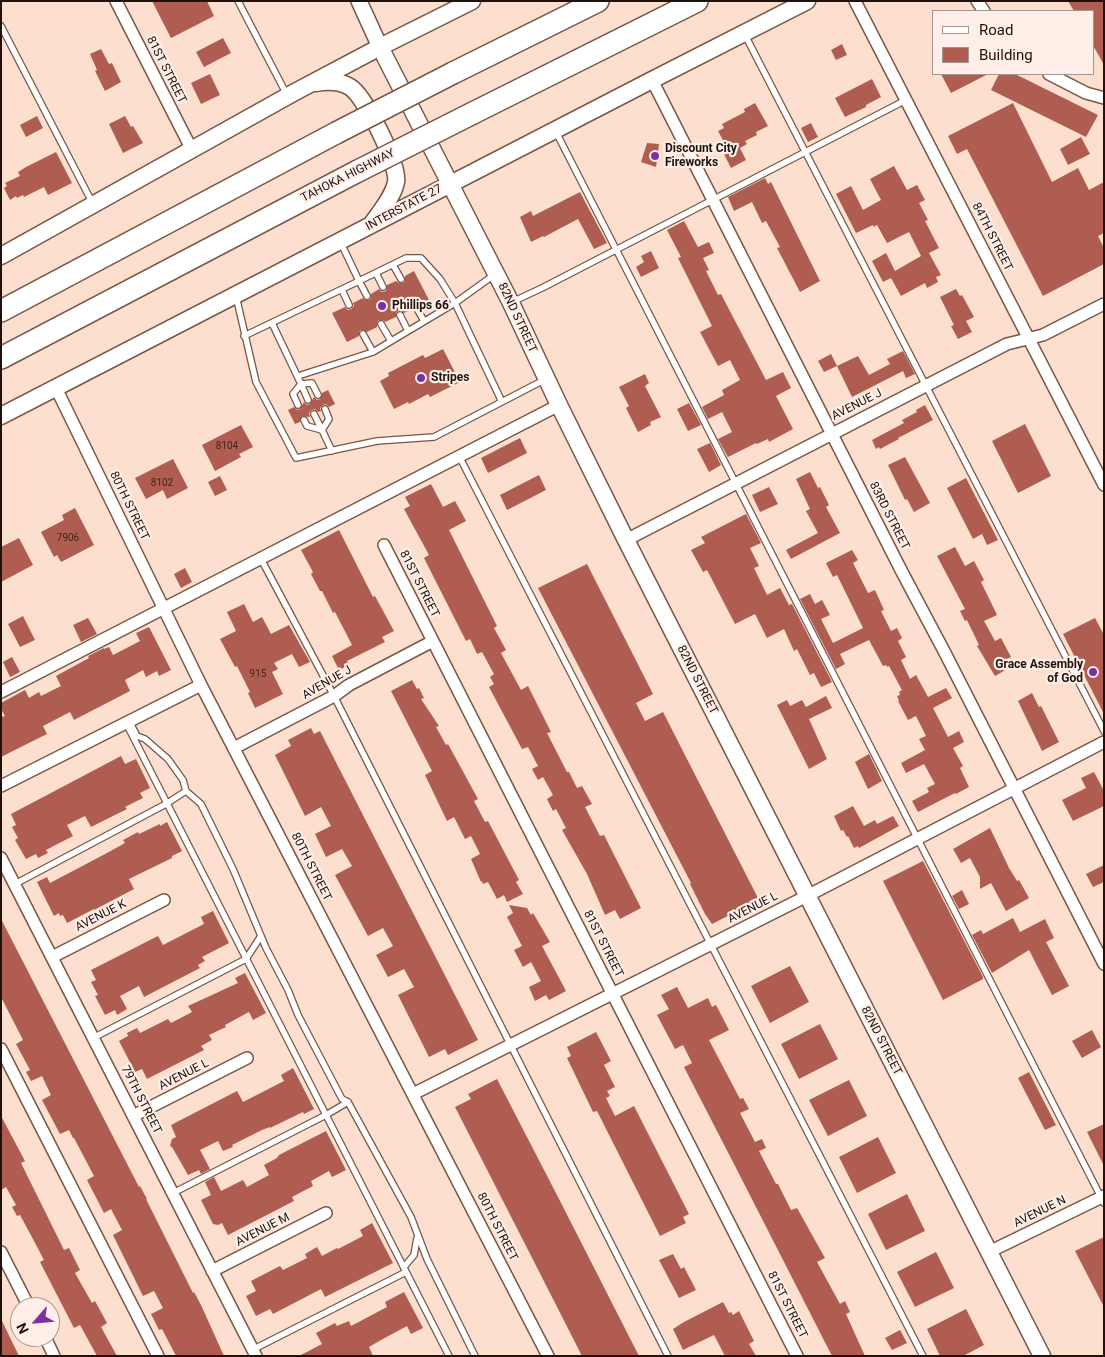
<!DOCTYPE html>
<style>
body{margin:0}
#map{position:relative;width:1105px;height:1357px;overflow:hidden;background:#fddfcf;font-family:Roboto,sans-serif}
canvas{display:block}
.frame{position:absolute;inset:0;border:2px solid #1f120c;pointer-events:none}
.legend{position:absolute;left:932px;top:10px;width:162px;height:65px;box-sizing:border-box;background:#ffefe8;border:1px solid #a59790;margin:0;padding:6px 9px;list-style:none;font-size:15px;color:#1f120c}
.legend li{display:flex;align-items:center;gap:10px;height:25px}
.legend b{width:25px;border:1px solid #a59790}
.north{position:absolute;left:10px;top:1297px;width:50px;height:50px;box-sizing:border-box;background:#ffefe8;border:1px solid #a59790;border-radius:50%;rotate:243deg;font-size:14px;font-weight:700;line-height:20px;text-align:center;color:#1f120c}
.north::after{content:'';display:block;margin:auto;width:18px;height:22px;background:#7d30a1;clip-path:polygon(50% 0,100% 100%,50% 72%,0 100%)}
</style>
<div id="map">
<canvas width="1105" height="1357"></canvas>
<div class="frame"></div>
<ul class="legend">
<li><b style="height:6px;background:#fff"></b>Road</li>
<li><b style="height:14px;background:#ae5d50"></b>Building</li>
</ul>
<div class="north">N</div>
</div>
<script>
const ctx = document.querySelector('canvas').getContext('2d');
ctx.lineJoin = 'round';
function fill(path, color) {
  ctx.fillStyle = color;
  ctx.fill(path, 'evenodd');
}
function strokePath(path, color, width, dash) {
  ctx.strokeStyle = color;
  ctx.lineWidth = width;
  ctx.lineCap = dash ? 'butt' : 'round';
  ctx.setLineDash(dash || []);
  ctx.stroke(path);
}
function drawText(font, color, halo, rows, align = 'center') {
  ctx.font = font + ' Roboto,sans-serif';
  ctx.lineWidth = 4.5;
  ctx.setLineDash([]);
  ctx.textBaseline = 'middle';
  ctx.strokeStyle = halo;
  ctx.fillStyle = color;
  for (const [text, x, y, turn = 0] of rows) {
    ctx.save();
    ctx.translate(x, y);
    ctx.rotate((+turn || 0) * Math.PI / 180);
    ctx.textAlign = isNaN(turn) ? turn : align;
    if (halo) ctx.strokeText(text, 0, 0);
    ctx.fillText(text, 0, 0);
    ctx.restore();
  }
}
const building = new Path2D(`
 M152 1H207L214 16 171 38Z
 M1068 1H1104V65L1094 47V11H1074Z
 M223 38 231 53 204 67 196 52Z
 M842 44 847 55 836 60 831 50Z
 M101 49 109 64 112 63 121 82 105 91 95 71 97 70 90 54Z
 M210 74 220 95 201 104 191 83Z
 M941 74H988L951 93Z
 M999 74H1015L1098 115 1086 137 991 90Z
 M872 79 881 97 866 105V107L845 117 835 98Z
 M755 103 768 126 756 132 757 135 745 141 747 144 740 148 746 160 731 168 723 152H724L720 144 724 142 718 131 724 128 722 124 745 112 744 109Z
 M1013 103 1052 182 1078 168 1089 190 1104 182V233L1098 236 1104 248V264L1043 296 967 149 957 154 948 136Z
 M37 116 43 128 26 137 20 125Z
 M125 116 131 127 133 126 143 143 123 153 109 124Z
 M811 123 818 137 808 142 801 128Z
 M1081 137 1090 154 1068 165 1060 149Z
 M647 143 659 144 656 167 641 162Z
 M56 152 72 183 48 195 44 187 24 197 23 195 17 198 16 196 10 200 4 188 7 186 5 183 20 176 18 172 26 167Z
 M894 166 907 190 917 185 925 200 919 203 928 220 925 221 939 248 929 253 941 275 936 277 938 282 927 288 925 283 901 296 891 278 883 282 872 261 886 253 895 271 921 256 909 232 887 243 877 225 874 227 873 225 856 233 836 194 851 186 863 210 881 200 870 179Z
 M765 178 768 184 771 182 820 281 800 292 777 248 780 247 766 221 762 223 752 202 734 211 728 197Z
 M580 192 607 243 594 249 578 219 544 237 543 236 531 242 520 217 531 211 533 216Z
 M684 221 698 247 709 242 714 253 703 258 709 270 706 271 718 295 721 294 766 380 783 372 791 388 776 396 793 429 769 442 768 439 757 444 756 443 728 457 718 439 732 432 722 412 708 419 702 407 724 395 722 390 740 380 730 360 718 366 700 332 712 326 678 258 681 257 667 230Z
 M651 251 659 268 641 277 636 267 644 262 641 256Z
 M414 271 429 300 420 305 414 303 412 305V309L404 313 398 311 396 313V317L385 322 383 320H379L377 322V327L367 332 361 330 359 332V336L347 342 332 313 345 307 348 310 351 309 354 306 353 303 363 298 365 300H369L371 298V294L379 289 382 292 386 291 387 285 396 281 399 283H403L405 281V276Z
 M956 289 960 296 962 295 974 317 966 321 972 332 958 339 951 326 954 325 940 297Z
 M443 349 460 382 430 397 428 394 409 404 408 402 394 409 380 381 389 376 388 373 423 355 425 358Z
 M903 351 915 374 906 378 903 371 852 397 837 366 858 356 869 375 890 364 887 359Z
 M831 354 837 366 824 372 818 361Z
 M645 374 649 383 645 386 661 417 650 422 651 425 638 432 626 408 629 406 619 387Z
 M328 390 335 404 329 407 326 404 323 405 320 408 321 411 318 412 315 409 312 410 309 413 310 417 302 416 300 422 295 424 288 410 294 407 297 410 300 409 304 402 307 405 310 404 314 397 317 400 320 399 322 393Z
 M689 403 701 425 688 431 677 409Z
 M925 405 933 420 898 438 899 439 880 449 879 447 876 449 872 440 904 423 902 420 917 412 916 410Z
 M1025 424 1051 476 1018 493 992 441Z
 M241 425 253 447 239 454 241 457 215 471 202 445Z
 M520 438 527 453 488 473 481 458Z
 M710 443 721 465 709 472 697 449Z
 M905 457 930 503 914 512 907 499 905 500 888 465Z
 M173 459 188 488 167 499 163 490 146 499 135 478Z
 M810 472 818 488 820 487 829 505 826 507 840 533 791 559 786 550 818 533 806 511 810 509 796 479Z
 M539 475 546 490 507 510 500 495Z
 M220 476 227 490 215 496 208 482Z
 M966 478 998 540 987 545 982 534 973 539 947 488Z
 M431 484 443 507 455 501 466 521 449 530 497 626 494 628 506 650 501 653 521 690 528 686 551 732 547 733 567 772H569L577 788 582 786 592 804 585 807 600 836 604 835 641 908 620 919 615 910 605 915 587 874 562 830 566 828 556 809 553 811 547 799 553 795 543 777 538 780 532 769 538 766 528 747 522 749 489 687 494 684 490 677 494 674 482 652 477 654 470 639 466 641 424 558 429 555 404 509 410 506 405 497Z
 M769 487 778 504 760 512 752 495Z
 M75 508 94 545 61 562 57 555 54 557 41 532 64 520 62 515Z
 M746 514 761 543 750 548 759 566 754 568 767 595 780 588 789 605 792 604 832 682 821 687 814 673 810 675 797 649 794 651 784 629 767 638 755 614 735 624 707 570 703 572 691 550 705 543 701 537Z
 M339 530 373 597 375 596 394 631 382 637 385 642 347 661 349 665 339 670 332 656 352 645 335 612 333 613 322 591H320L311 574 313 572 301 550Z
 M19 538 33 565 1 582V547Z
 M955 547 965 566 974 561 984 580 981 582 997 615 984 621 995 641 1001 638 1011 657 1005 660 1009 668 995 676 977 646 979 645 967 620 965 621 960 611 965 609 937 556Z
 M852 550 858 560 853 563 868 593 875 590 884 610 881 611 891 631 897 628 902 638 898 641 906 657 901 660 910 679 916 675 928 697 946 688 952 698 933 708 948 737 959 731 964 742 953 748 963 766 960 768 969 787 956 794 955 793 918 812 912 801 929 792 927 788 935 784 924 764 906 773 901 763 925 750 919 739 926 736 916 716 908 720 898 701H899L897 696 900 695 899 692 902 690 889 666 887 667 886 665 883 666 869 640 840 654 845 664 836 669 800 599 810 594 815 604 822 600 830 615 821 619 833 643 863 628 837 575 833 577 826 563Z
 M587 564 653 694 636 703 645 721 663 712 759 900 712 924 705 914 690 884 691 883 538 588Z
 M185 568 192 582 181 588 174 574Z
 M244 604 253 622 262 617 271 634 289 625 310 662 299 667 292 654 274 663 278 669 272 672 283 694 255 708 248 693 250 692 237 666 235 667 220 639 236 631 227 612Z
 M23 616 35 640 20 647 8 624Z
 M88 618 97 634 81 642 73 625Z
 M1095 618 1104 635V714L1063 634Z
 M149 627 171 670 159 676 157 671 146 677 143 670 125 680 130 691 74 720 70 712 43 726 47 734 1 757V717L5 716 1 709V703L25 690 29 698 39 692 41 696 61 686 56 676 89 658 88 656 104 648V649L109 647 113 655 140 641 136 633Z
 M12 657 20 672 10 677 3 662Z
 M412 680 417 689 419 688 424 698 421 699 439 726 436 727 446 745 448 744 478 799 474 801 485 822 488 821 519 880 516 882 523 894 507 902 504 895 497 899 488 882 483 884 482 881 481 882 471 859 480 854 471 836 465 839 454 817 447 821 425 775 432 771 391 691Z
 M1032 693 1039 707 1041 706 1059 742 1042 751 1018 701Z
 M826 696 832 708 809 719 827 759 809 769 777 705 787 700 790 706 802 700 806 707Z
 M311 728 314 734 320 731 478 1040 448 1055 445 1049 429 1057 398 995 414 987 404 969 388 977 376 955 393 946 383 928 368 936 335 875 352 866 342 849 326 857 315 834 331 826 321 807 305 816 275 755 291 746 288 740Z
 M869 754 882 781 868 789 855 762Z
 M121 756 125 764 136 759 150 788 140 793 143 798 125 807 127 809 91 827 85 816 67 825 73 836 46 850 48 853 38 858 36 854 26 859 15 840 18 838 12 827 16 825 11 814Z
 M1094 772 1104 791V806L1073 821 1062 800 1086 788 1081 778Z
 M853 806 864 826 875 820 877 824 893 816 899 826 859 848 858 846 854 848 848 836 847 837 843 830 841 831 834 816Z
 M167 822 182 851 172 856V858L129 879 134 889 94 910V909L67 923 63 915 60 916 59 913 54 916 37 882 47 877 50 883 107 853 125 843 123 840 138 832 139 834 160 824V826Z
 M990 828 1009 868 1017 881 1019 880 1029 898 1006 911 991 883 980 889V877L970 858 961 863 953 849Z
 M923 861 983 977V979L943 1000 883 881Z
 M1104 865V882L1093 887 1086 874Z
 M962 890 969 904 959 909 952 896Z
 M509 905 527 908 531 915 533 913 550 942 542 946 566 991 549 1000 546 995 535 1001 529 987 541 981 531 962 523 967 514 950 522 946 507 917 513 913Z
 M213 911 229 943 202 957 205 961 198 965 200 968 144 997 139 986 120 996 127 1009 117 1015 115 1010 105 1015 95 996 98 995 91 982 96 980 91 970 158 936 163 945 204 924 201 917Z
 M1013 918 1020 932 1045 919 1054 938 1046 942 1069 986 1052 995 1029 950 992 973 972 935 981 930 983 934Z
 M1 919 139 1187 140 1186 147 1199H146L193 1293 194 1292 201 1305 224 1356H176L162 1329 159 1330 151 1314 163 1308 154 1291 143 1296 113 1235 122 1230 111 1209 104 1213 87 1180 94 1176 74 1138H73L69 1130 60 1134 42 1100 51 1095 42 1076 31 1081 26 1072 30 1070 16 1044 23 1040 1 997Z
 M790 966 809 1002 770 1023 751 986Z
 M245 973 266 1013 253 1020 249 1012 225 1025 226 1027 209 1035 212 1040 201 1046 204 1050 147 1079 142 1069 135 1072 119 1041 128 1036 127 1033 137 1028 140 1033 168 1019 171 1023 192 1012 188 1006 238 983 235 978Z
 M677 987 688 1008 708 998 712 1007 716 1005 729 1030 709 1040 740 1099 743 1098 749 1109 740 1113 755 1142 762 1139 766 1148 759 1151 776 1184H778L791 1210 797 1208 825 1258 817 1262 840 1304 845 1301 850 1312 846 1314 865 1356H832L734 1164 684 1067 692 1063 683 1045 675 1049 657 1015 669 1009 661 995Z
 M820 1024 838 1059 799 1079 781 1044Z
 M1092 1030 1101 1047 1082 1058 1072 1041Z
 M596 1032 611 1061 604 1065 615 1087 607 1091 610 1096 606 1098 615 1116 634 1106 689 1214 683 1217 686 1223 660 1236 597 1111 593 1112 567 1058 571 1056 567 1047Z
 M293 1068 314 1109 304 1114 303 1112 270 1128V1127L262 1130 232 1145 233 1147 223 1151 218 1141 200 1150 210 1169 201 1174 199 1170 188 1175 172 1147 170 1146 172 1139 176 1137 171 1125 237 1091 243 1102 284 1081 281 1075Z
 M1029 1072 1056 1125 1045 1130 1018 1078Z
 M497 1079 558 1197 639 1356H582L525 1244 455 1107 471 1099 468 1094Z
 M849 1080 867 1116 828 1136 809 1100Z
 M1 1116 25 1161 21 1163 64 1250 69 1248 80 1270 75 1273 92 1303 95 1301 107 1323 101 1327 117 1356H97L80 1325 74 1328 40 1262 44 1260 34 1241 20 1215 17 1216 12 1207 16 1205 6 1187 1 1190Z
 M1104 1124V1166L1087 1132Z
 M326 1131 346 1170 332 1177 329 1171 311 1181 313 1186 292 1197 294 1201 228 1235 222 1223 218 1225 213 1224 201 1200 211 1195 205 1182 214 1177 221 1191 243 1180 247 1187 269 1175 264 1165 277 1158 279 1155Z
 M878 1137 896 1173 857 1193 839 1157Z
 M907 1194 925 1231 886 1250 868 1214Z
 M372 1223 393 1263 325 1297 321 1289 273 1314 270 1309 256 1316 246 1296 256 1291 251 1281 280 1266 283 1270 307 1258 305 1254 317 1247 322 1256 337 1248 338 1249 363 1236 360 1230Z
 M1104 1237V1307L1075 1251Z
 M936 1252 954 1288 915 1307 897 1272Z
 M673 1254 681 1269 684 1267 696 1290 679 1298 659 1260Z
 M404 1292 423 1328 411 1334 407 1326 381 1340 369 1347 373 1356H299L322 1344 316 1333 335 1323 337 1326 349 1321 351 1326 387 1307 385 1302Z
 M723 1302 729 1313 731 1312 733 1315 739 1311 754 1341 749 1344 756 1356H725L714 1335 683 1350 673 1329 684 1322Z
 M966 1309 984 1345 963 1356H940L927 1329Z
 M1 1319 19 1356H1Z
 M900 1330 907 1343 892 1350 885 1338Z`);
const service = new Path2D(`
 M238 1 287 95
 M1 26 93 204
 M745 35 1104 731
 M556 132 1104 1203
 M340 241 359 281 406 258H421L440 279 455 303 494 275
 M393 265 401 279
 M376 273 383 287
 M342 290 349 305
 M236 296 256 382 296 458 377 441 434 437 546 379
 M512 302 542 288 906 100
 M416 307 424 321
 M400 315 408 331
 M272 323 301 384 293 394 298 405
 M381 324 391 341
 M363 334 373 352
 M244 336 359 281 367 296
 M298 376 373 352 455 303 502 402
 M308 400 301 384 312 383 318 395
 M314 414 322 430
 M304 420 307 426 322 430 332 451
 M322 430 329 419 325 409
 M460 458 923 1356
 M261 559 334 696 668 1356
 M129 721 137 736 145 739 168 759 183 780 186 791 201 804 233 869 266 948 288 990 298 1015 342 1099 348 1102 411 1217 427 1259 475 1356
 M126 723 449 1356
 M15 884 166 804 186 791
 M93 1038 246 959 261 936
 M173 1193 326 1115 348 1102
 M404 1267 414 1255 417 1238
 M252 1350 406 1272`);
const minor = new Path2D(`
 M116 1 192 150
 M855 1 1104 485
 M977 1 984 11
 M1049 74 1086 93 1104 98
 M652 80 902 572 944 651 1104 964
 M56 388 201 685 548 1356
 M626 540 1007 344 1043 335 1104 304
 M384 545 797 1356
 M1 692 559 405
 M234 748 334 696 349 685 433 641
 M1 786 201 685
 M1 858 256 1356
 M52 957 164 900
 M1 1049 158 1356
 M413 1094 807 896 1104 742
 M133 1116 247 1058
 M1 1252 29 1307
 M989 1252 1104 1196
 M212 1271 326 1213
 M45 1337 54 1356`);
const tertiary = new Path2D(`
 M359 1 380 47`);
const secondary = new Path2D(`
 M380 47 511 303 559 405 626 540 1042 1356
 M316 83C328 81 340 81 350 87 365 96 399 165 396 182 393 197 380 212 371 225
 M1 256 295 92 380 47 472 1
 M1 416 652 80 807 1`);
const motorway = new Path2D(`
 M453 73 598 1
 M473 113 697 1
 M1 311 336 133
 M1 358 356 172`);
const motorwayBridge = new Path2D(`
 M336 133 453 73
 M356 172 473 113`);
const markers = [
 [655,156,5,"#7d30a1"],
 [382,306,5,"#7d30a1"],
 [421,378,5,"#7d30a1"],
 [1093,672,5,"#7d30a1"]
];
const numberNames = [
 ["8104",227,446],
 ["8102",162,483],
 ["7906",68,538],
 ["915",258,674]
];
const streetNames = [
 ["81ST STREET",166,70,63],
 ["TAHOKA HIGHWAY",348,176,-27],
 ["INTERSTATE 27",404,208,-28],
 ["84TH STREET",992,237,63],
 ["82ND STREET",517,318,65],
 ["AVENUE J",857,405,-27],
 ["80TH STREET",129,506,64],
 ["83RD STREET",889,516,63],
 ["81ST STREET",419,584,63],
 ["82ND STREET",697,680,63],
 ["AVENUE J",327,683,-30],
 ["80TH STREET",311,867,63],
 ["AVENUE L",753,908,-27],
 ["AVENUE K",101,916,-27],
 ["81ST STREET",603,944,63],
 ["82ND STREET",881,1041,63],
 ["AVENUE L",184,1075,-27],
 ["79TH STREET",141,1100,63],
 ["AVENUE N",1040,1212,-26],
 ["80TH STREET",497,1227,63],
 ["AVENUE M",263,1230,-27],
 ["81ST STREET",787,1305,63]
];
const poiNames = [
 ["Discount City",665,149],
 ["Fireworks",665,163],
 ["Phillips 66",392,306],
 ["Stripes",431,378],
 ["Grace Assembly",1083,665,"right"],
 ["of God",1083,679,"right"]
];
fill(building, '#ae5d50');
strokePath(service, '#775746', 8);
strokePath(minor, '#775746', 14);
strokePath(tertiary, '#775746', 18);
strokePath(secondary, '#775746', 19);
strokePath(motorway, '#775746', 24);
strokePath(service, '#fff', 5.5);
strokePath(minor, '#fff', 11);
strokePath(tertiary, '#fff', 15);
strokePath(secondary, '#fff', 16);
strokePath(motorway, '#fff', 21);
strokePath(motorwayBridge, '#775746', 24, []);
strokePath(motorwayBridge, '#fff', 21);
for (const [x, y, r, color] of markers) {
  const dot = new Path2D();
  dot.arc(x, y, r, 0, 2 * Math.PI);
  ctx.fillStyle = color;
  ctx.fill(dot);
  strokePath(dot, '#ffefe8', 2);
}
drawText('10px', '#43251d', null, numberNames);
drawText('12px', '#1f120c', '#ffefe8', streetNames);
drawText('bold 12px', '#1f120c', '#ffefe8', poiNames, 'left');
</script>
